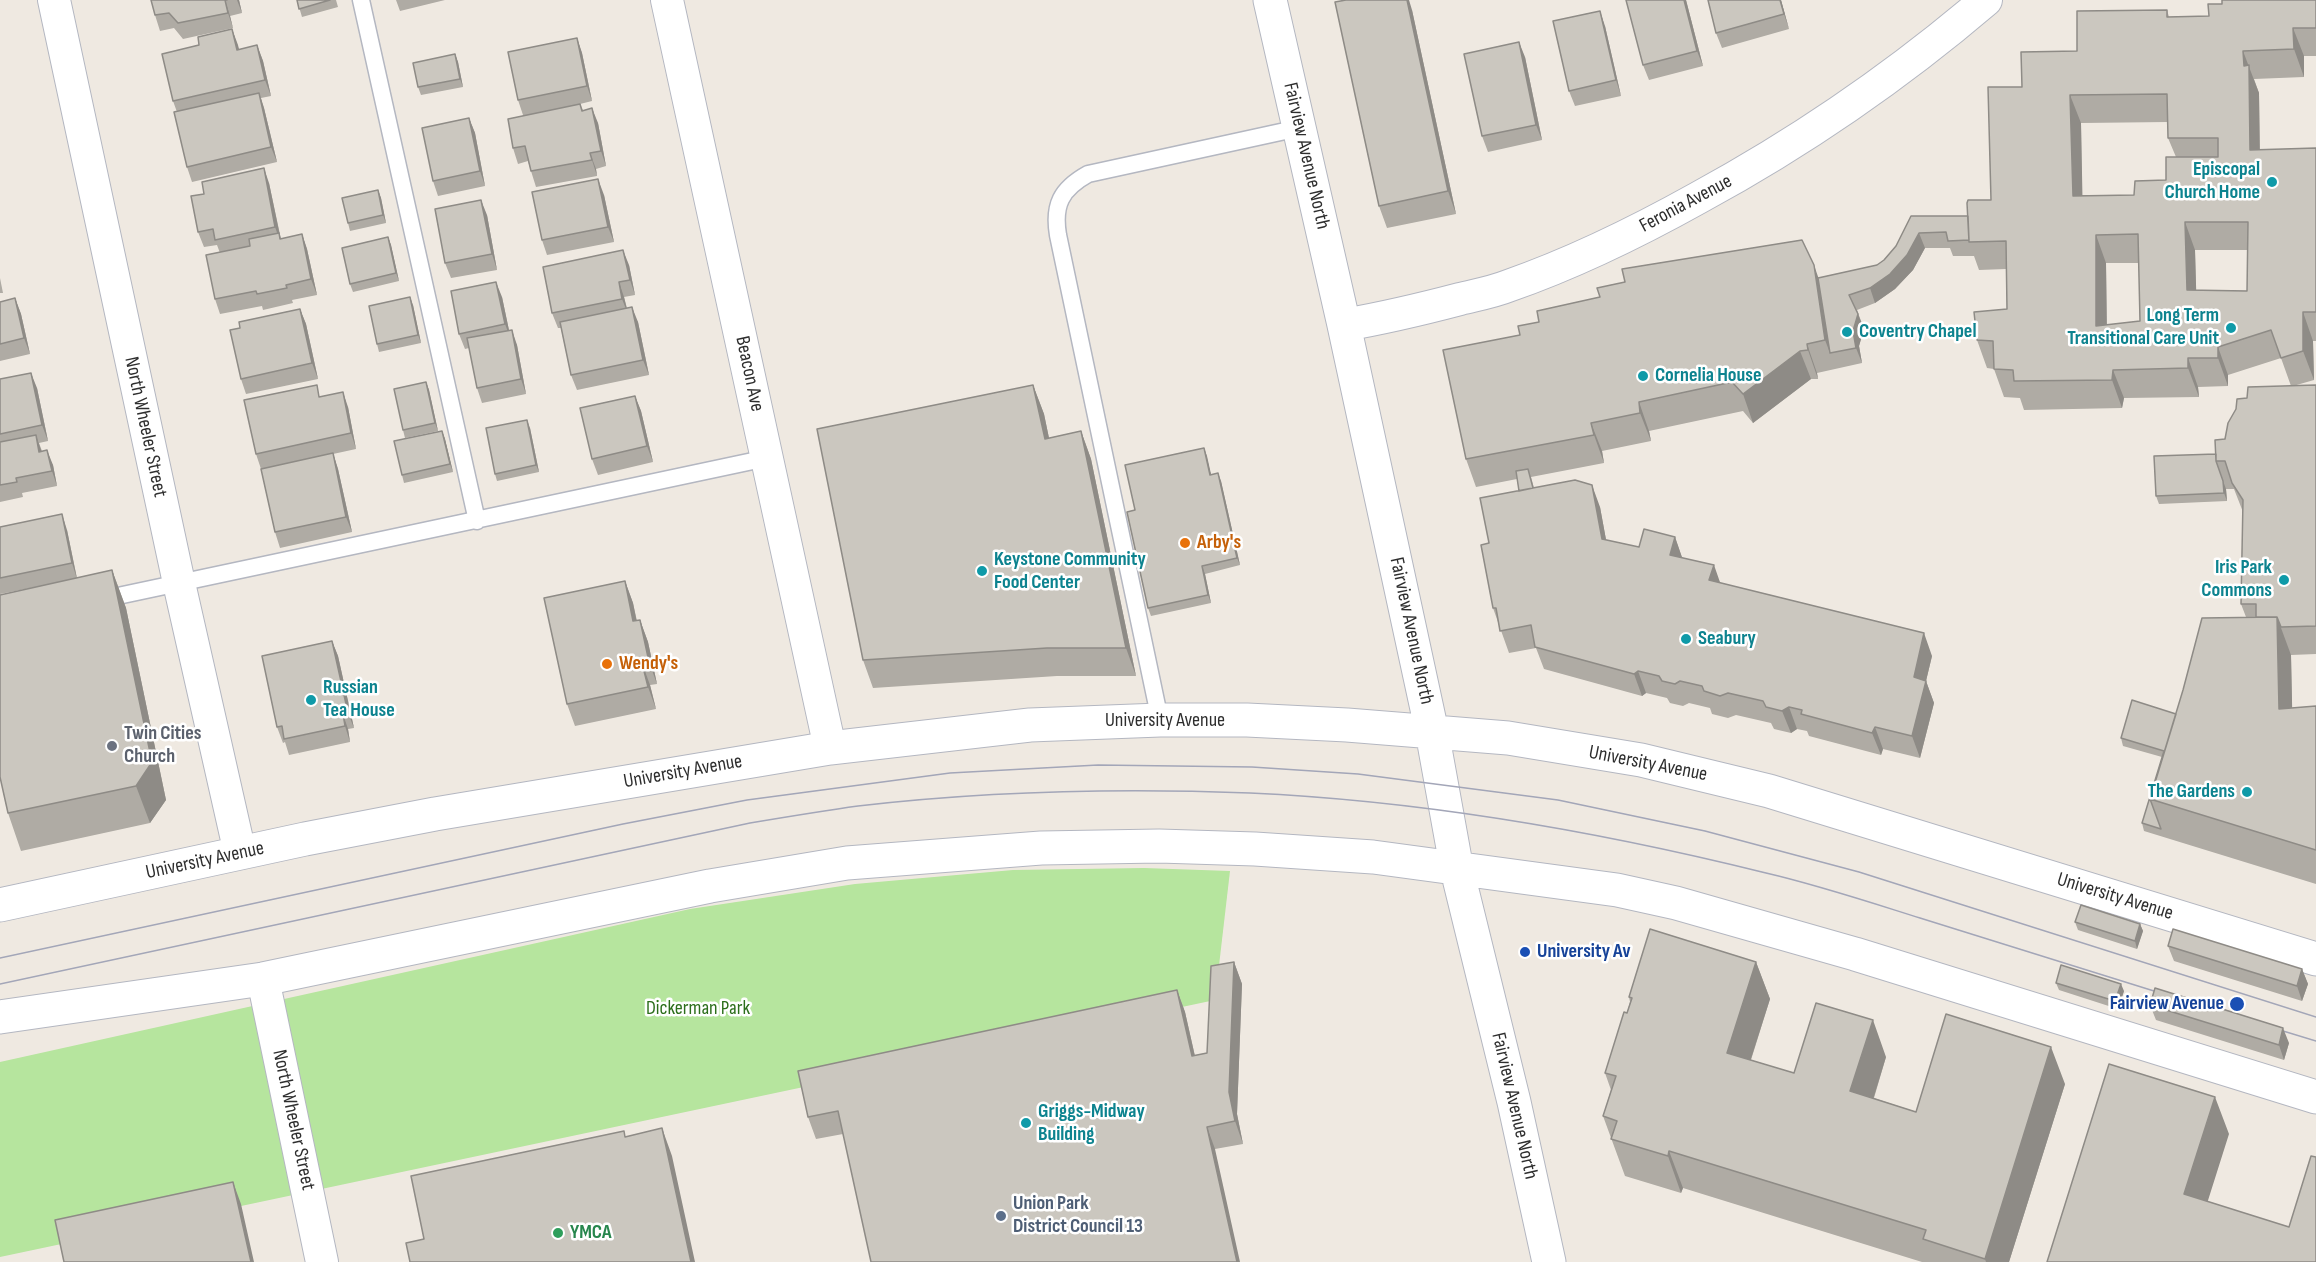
<!DOCTYPE html>
<style>
body{margin:0}
canvas{display:block;background:#efe9e1}
</style>
<canvas width="2316" height="1262"></canvas>
<script>
const ctx = document.querySelector('canvas').getContext('2d');
ctx.lineJoin = 'round';
function fill(path, color) {
  ctx.fillStyle = color;
  ctx.fill(path, 'evenodd');
}
function strokePath(path, color, width, dash) {
  ctx.strokeStyle = color;
  ctx.lineWidth = width;
  ctx.lineCap = dash ? 'butt' : 'round';
  ctx.setLineDash(dash || []);
  ctx.stroke(path);
}
function drawText(font, color, halo, rows, align = 'center') {
  ctx.font = font + ' "Sofia Sans Condensed",sans-serif';
  ctx.lineWidth = 5;
  ctx.setLineDash([]);
  ctx.textBaseline = 'middle';
  ctx.strokeStyle = halo;
  ctx.fillStyle = color;
  for (const [text, x, y, turn = 0] of rows) {
    ctx.save();
    ctx.translate(x, y);
    ctx.rotate((+turn || 0) * Math.PI / 180);
    ctx.textAlign = isNaN(turn) ? turn : align;
    if (halo) ctx.strokeText(text, 0, 0);
    ctx.fillText(text, 0, 0);
    ctx.restore();
  }
}
const green = new Path2D(`
 M1144 868 1230 871 1215 1000 0 1257V1062L690 909 855 884 1013 870Z`);
const lane = new Path2D(`
 M361 0 477 521
 M99 600 767 458
 M1160 720 1058 235C1053 205 1061 189 1088 174L1299 128`);
const street = new Path2D(`
 M54 0 179 583 240 853
 M667 0 830 748
 M1344 325C1384 318 1422 309 1460 299 1476 295 1493 292 1508 286 1574 263 1637 232 1698 198 1801 142 1897 76 1986 0
 M263 979 322 1262`);
const secondary = new Path2D(`
 M1270 0 1344 325 1432 732 1457 870 1514 1102 1549 1262
 M0 905 305 839 435 814 830 748 1030 725 1160 720H1247L1347 725 1508 738 1641 760 1769 791 2316 959
 M0 1017 263 979 710 886 847 863 1041 848 1159 846 1255 849 1373 857 1617 890 1676 903 1855 954 2316 1097`);
const tram = new Path2D(`
 M0 958 623 824 747 800 950 773 1098 765 1252 767 1358 774 1558 800 1705 831 1859 872 2316 1017
 M0 984 750 823C786 817 822 811 858 806 987 791 1120 788 1250 793 1425 801 1597 831 1766 873 1818 885 1869 902 1920 918 2003 944 2086 970 2170 996
 M2270 1027 2316 1041`);
const wall = new Path2D(`
 M151 0H239L242 13 230 16 233 28 183 39 174 28 160 31 155 15Z
 M297 0H336L338 7 302 17Z
 M396 0H445L400 11Z
 M1686 0 1703 66 1649 80 1643 65Z
 M1781 0 1789 29 1722 48 1716 33Z
 M2316 0V56H2304V77L2254 79 2259 93 2260 150 2316 148V341H2313L2314 380 2293 386 2316 385V654L2291 655 2292 708 2316 706V884L2144 831 2142 823 2162 757 2123 746 2121 738 2176 714 2246 617 2241 604 2243 512 2234 489H2226L2227 501 2159 504 2156 496 2216 454 2247 398 2291 386 2281 358 2228 375V386L2198 387 2199 397 2124 398 2122 408 2024 410 2020 398 2004 397 1994 369 1987 368 1977 340 2007 309 2006 269 1979 270 1974 256H1953L1950 248H1925L1913 270 1895 289 1875 303 1857 310 1864 329 1859 346 1862 363 1817 373 1818 379H1811L1753 423 1743 411 1649 431 1651 441 1602 451 1604 463 1531 477 1534 488 1600 507 1606 540 1639 547 1675 537 1682 558 1721 583 1932 656 1926 681 1934 703 1920 758 1883 749 1881 755 1809 736 1807 731 1797 729 1791 733 1774 729 1771 723 1736 715 1728 718 1712 714 1710 708 1689 703 1683 706 1670 703 1667 698 1646 693 1642 696 1544 669 1536 648 1509 653 1493 608 1489 543 1519 491 1517 479 1476 487 1466 459 1818 278 1877 265 1884 260 1896 246 1911 216H1968L1991 200 2022 87 2077 51 2167 10 2169 17 2209 16ZM2168 122V138L2176 157 2166 180 2134 195H2082L2081 123ZM2195 250H2248L2247 291 2196 290ZM2106 263H2139L2140 321 2107 325Z
 M1412 10 1456 214 1387 228 1379 206Z
 M1605 26 1621 96 1575 106 1569 91Z
 M232 29 239 50 257 45 263 61 271 96 261 98 264 108 277 162 192 182 187 167 177 112 173 101 199 45Z
 M577 38 582 53 592 101 580 104 583 110 598 123 606 166 596 169 597 176 536 187 531 171 528 161 518 164 513 148 523 115 518 100Z
 M455 54 458 62 463 87 421 95 418 87Z
 M1525 57 1542 140 1488 152 1482 136Z
 M469 118 475 133 485 186 438 196 433 181Z
 M269 183 281 239 302 234 307 249 317 295 292 300 293 303 263 310 262 306 220 314 215 299 220 253 217 245 204 247 198 232Z
 M378 190 381 198 386 223 350 231 348 223Z
 M604 195 614 242 547 255 542 240Z
 M487 215 497 270 451 278 445 263Z
 M388 237 391 245 399 281 353 292 350 284Z
 M629 265 635 295 624 297 627 308 638 322 649 375 577 390 571 375 561 328H558L552 313Z
 M0 278 3 293H0Z
 M502 297 509 330 517 345 526 394 482 403 477 388 469 348 465 349 459 334Z
 M15 298 21 314 30 354 0 361V302Z
 M413 305 421 343 379 352 377 344Z
 M300 309 306 324 318 379 246 394 241 379 240 328Z
 M0 379 37 388 48 441 39 443 42 451 53 465 57 486 22 493 23 497 0 502Z
 M426 382 429 390 438 431 405 438 403 430Z
 M1033 385 1044 414 1049 438 1081 431 1091 459 1136 676H1057L873 688 863 660Z
 M635 396 641 411 653 462 598 475 592 459Z
 M321 397 348 407 356 449 333 454 338 469 352 532 280 548 275 532 261 469 256 454Z
 M530 428 539 472 497 481 495 474Z
 M442 431 445 439 453 472 404 483 402 475Z
 M1204 448 1211 475 1221 481 1240 565 1205 574 1211 603 1151 616 1148 608 1135 510Z
 M0 527 67 530 77 578 112 570 126 608 166 800 150 823 21 851 8 813 56 583 0 594Z
 M625 581 633 603 637 621 640 620 648 642 657 684 650 685 656 709 575 726 567 704Z
 M332 641 338 656 354 728 348 729 350 742 289 755 285 742 283 743 277 727Z
 M2075 922 2140 924 2143 931 2137 949 2078 930Z
 M2168 946 2302 969 2308 984 2302 1001 2174 961Z
 M1234 962 1242 984 1237 1114 1243 1144 1215 1149 843 1134 816 1139 808 1117 1177 990 1185 1012 1195 1056 1207 1053Z
 M1756 962 1770 999 1751 1060 1794 1073 1886 1057 1874 1098 1916 1112 2065 1084 2009 1262H1922L1683 1188 1681 1193 1625 1176 1603 1116 1611 1090 1605 1073 1627 1013 1630 1002 1629 997Z
 M2056 983 2124 991 2118 1009 2059 990Z
 M2150 1005 2289 1043 2284 1060 2156 1020Z`);
const shadedWall = new Path2D(`
 M225 0 230 16 233 28 228 13Z
 M237 0H239L242 13Z
 M1407 0H1409L1412 10 1456 214 1448 191Z
 M1684 0H1686L1703 66 1697 51Z
 M1780 0H1781L1789 29 1784 14Z
 M1600 11 1605 26 1621 96 1616 80Z
 M2293 28 2304 56V77L2294 49Z
 M232 29 238 45 243 66 237 50Z
 M577 38 582 53 592 101 587 86Z
 M1519 42 1525 57 1542 140 1536 125Z
 M257 45 263 61 271 96 265 80Z
 M2243 51 2259 93 2260 178 2250 150Z
 M455 54 458 62 463 87 460 79Z
 M259 93 264 108 277 162 271 147Z
 M2070 95 2081 123 2083 224 2073 196Z
 M592 108 598 123 606 166 601 151Z
 M469 118 475 133 485 186 480 171Z
 M590 153 596 169 597 176 592 160Z
 M264 168 269 183 280 236 285 254 275 227Z
 M598 179 604 195 614 242 608 227Z
 M378 190 381 198 386 223 383 215Z
 M481 200 487 215 497 270 492 254Z
 M2185 222 2195 250 2197 318 2187 290Z
 M1919 233 1925 248 1913 270 1895 289 1875 303 1870 288Z
 M302 234 307 249 317 295 311 279Z
 M2096 235 2106 263 2107 354 2096 326Z
 M388 237 391 245 399 281 396 273Z
 M623 250 629 265 635 295 630 280Z
 M1814 265 1824 294 1830 353 1825 340Z
 M496 282 502 297 511 340 505 324Z
 M619 282 624 297 628 314 622 299Z
 M410 297 413 305 421 343 418 335Z
 M15 298 21 314 30 354 24 338Z
 M632 307 638 322 649 375 643 360Z
 M300 309 306 324 318 379 312 363Z
 M2303 312 2313 341 2314 380 2303 351Z
 M1858 314 1864 329 1859 346 1862 363 1856 348 1853 331Z
 M512 330 517 345 526 394 521 379Z
 M1807 344 1817 373 1818 379 1808 350Z
 M2218 347 2228 375V386L2218 358Z
 M1800 351 1811 379 1753 423 1743 394Z
 M2188 358 2198 387 2199 397 2188 368Z
 M2113 370 2124 398 2122 408 2112 380Z
 M31 373 37 388 48 441 42 425Z
 M426 382 429 390 438 431 435 423Z
 M1033 385 1044 414 1055 467 1045 439Z
 M343 392 348 407 356 449 351 433Z
 M635 396 641 411 653 462 647 446Z
 M1639 402 1649 431 1651 441 1640 413Z
 M527 420 530 428 539 472 536 465Z
 M1591 423 1602 451 1604 463 1594 435Z
 M442 431 445 439 453 472 450 464Z
 M1081 431 1091 459 1136 676 1126 648Z
 M36 435 41 450 45 467 39 452Z
 M1204 448 1207 456 1213 483 1210 475Z
 M47 450 53 465 57 486 52 471Z
 M333 453 338 469 352 532 346 517Z
 M1218 473 1221 481 1240 565 1237 558Z
 M2223 481 2226 489 2227 501 2224 493Z
 M1592 485 1600 507 1610 561 1602 539Z
 M62 514 67 530 77 579 72 563Z
 M1675 537 1683 560 1670 555Z
 M1714 565 1722 588 1709 580Z
 M1202 566 1205 574 1211 603 1208 595Z
 M112 570 126 608 166 800 150 823 136 786Z
 M625 581 633 603 641 643 633 621Z
 M2277 617 2291 655 2293 747 2279 709Z
 M640 620 648 642 657 684 649 662Z
 M1924 633 1932 656 1926 681 1934 703 1920 758 1912 736 1914 677Z
 M332 641 338 656 354 728 348 713Z
 M642 663 650 685 656 709 648 687Z
 M1638 671 1646 693 1642 696 1634 674Z
 M1789 707 1797 729 1791 733 1782 711Z
 M343 714 348 729 350 742 345 726Z
 M1875 727 1883 749 1881 755 1872 733Z
 M2140 924 2143 931 2137 949 2135 941Z
 M1234 962 1242 984 1237 1114 1243 1144 1235 1121 1229 1092Z
 M1756 962 1770 999 1741 1090 1727 1053Z
 M2302 969 2308 984 2302 1001 2297 986Z
 M2121 984 2124 991 2118 1009 2115 1001Z
 M1177 990 1185 1012 1200 1079 1192 1056Z
 M1873 1020 1886 1057 1864 1129 1850 1091Z
 M2283 1028 2289 1043 2284 1060 2279 1045Z
 M2051 1047 2065 1084 2009 1262H1986L1985 1259Z
 M2215 1097 2229 1134 2198 1232 2184 1194Z
 M1207 1127 1215 1149 1240 1262H1237Z
 M662 1128 672 1156 695 1262H691Z
 M1669 1151 1683 1188 1681 1193 1668 1156Z
 M233 1182 241 1204 254 1262H251Z`);
const building = new Path2D(`
 M151 0H227H225L228 13 178 23 169 13 155 15Z
 M297 0H330L299 9Z
 M1346 0H1407L1448 191 1379 206 1335 2Z
 M1626 0H1684L1697 51 1643 65Z
 M1708 0H1780L1784 14 1716 33Z
 M2222 0H2316V28H2293L2294 49 2243 51 2244 66 2249 65 2250 150 2316 148V312H2303V351L2281 358 2271 330 2218 347V358H2188V368L2113 370 2112 380 2014 381 2013 370 1994 369 1993 341 1977 340 1974 312 2007 309 2006 241 1969 242 1967 203 1968 200H1991L1988 87H2022L2021 52 2077 51V11L2167 10V17L2209 16 2208 4H2222ZM2167 94 2168 138H2218V157H2166V180L2135 181 2134 195 2073 196 2070 95ZM2185 222H2248L2247 291 2187 290ZM2138 234 2140 321 2096 326V235Z
 M1600 11 1616 80 1569 91 1553 21Z
 M232 29 237 50 257 45 265 80 173 101 162 54 199 45 198 37Z
 M577 38 587 86 518 100 508 52Z
 M1519 42 1536 125 1482 136 1464 54Z
 M455 54 460 79 418 87 413 63Z
 M259 93 271 147 187 167 174 112Z
 M580 104 582 111 592 108 601 151 590 153 592 160 531 171 525 146 513 148 508 119Z
 M469 118 480 171 433 181 422 128Z
 M264 168 275 227 215 240 213 229 198 232 191 196 204 194 202 182Z
 M598 179 608 227 542 240 532 192Z
 M378 190 383 215 348 223 342 198Z
 M481 200 492 254 445 263 435 209Z
 M1911 216H1968L1969 240 1948 241 1946 232 1919 233 1907 255 1890 274 1870 288 1849 295 1858 314 1853 331 1856 348 1830 353 1818 278 1877 265 1884 260 1896 246Z
 M279 233 280 239 302 234 311 279 286 285 287 288 257 294 256 291 215 299 206 255 250 246 249 239Z
 M388 237 396 273 350 284 342 248Z
 M1802 240 1814 265 1825 340 1807 344 1808 350 1800 351 1743 394 1732 382 1639 402 1640 413 1591 423 1594 435 1466 459 1443 350 1520 335 1518 326 1539 322 1537 311 1600 297 1597 288 1625 282 1622 269Z
 M623 250 630 280 619 282 622 299 552 313 543 267Z
 M496 282 505 324 459 334 451 291Z
 M410 297 418 335 377 344 369 306Z
 M15 298 24 338 0 344V302Z
 M632 307 643 360 571 375 560 322Z
 M300 309 312 363 241 379 230 330 240 328 239 322Z
 M512 330 521 379 477 388 467 338Z
 M31 373 42 425 0 434V379Z
 M426 382 435 423 403 430 394 389Z
 M317 385 319 397 343 392 351 433 256 454 244 400Z
 M1033 385 1045 439 1081 431 1126 648H1047L863 660 817 429Z
 M2316 385V626L2281 627 2277 617H2256V604H2241L2243 500 2232 483 2225 461H2216L2215 440 2225 439 2228 423 2236 409 2237 399 2247 398 2248 387Z
 M635 396 647 446 592 459 580 408Z
 M527 420 536 465 495 474 486 428Z
 M442 431 450 464 402 475 394 441Z
 M36 435 39 452 47 450 52 471 16 478 17 482 0 485V442Z
 M1204 448 1210 475 1218 473 1237 558 1202 566 1208 595 1148 608 1127 512 1135 510 1125 465Z
 M333 453 346 517 275 532 261 469Z
 M2216 454V461L2223 481 2224 493 2156 496 2154 456Z
 M1528 469 1533 488 1519 491 1516 471Z
 M1575 480 1592 485 1602 539 1639 547 1644 529 1675 537 1670 555 1714 565 1709 580 1924 633 1914 677 1926 681 1912 736 1875 727 1872 733 1801 714 1802 710 1789 707 1782 711 1766 707 1763 701 1728 693 1720 696 1704 691 1702 686 1680 681 1675 684 1662 681 1659 676 1638 671 1634 674 1535 647 1531 625 1500 631 1496 608H1493L1481 545 1489 543 1480 498Z
 M62 514 72 563 0 578V527Z
 M112 570 152 762 136 786 8 813 0 777V595Z
 M625 581 633 621 640 620 649 662 642 663 648 687 567 704 544 598Z
 M2277 617 2279 709 2316 706V850L2150 799 2183 690 2202 618Z
 M332 641 348 713 343 714 345 726 284 739 282 726 277 727 262 656Z
 M2132 700 2176 714 2150 799 2161 829 2142 823 2164 751 2121 738Z
 M2081 905 2140 924 2135 941 2075 922Z
 M1650 929 1756 962 1727 1053 1794 1073 1816 1003 1873 1020 1850 1091 1916 1112 1946 1014 2051 1047 1985 1259 1923 1239 1926 1230 1669 1151 1668 1156 1611 1139 1617 1121 1603 1116 1616 1076 1605 1073 1624 1012 1627 1013 1632 998 1629 997Z
 M2173 929 2302 969 2297 986 2168 946Z
 M1234 962 1229 1092 1235 1121 1207 1127 1237 1262H871L838 1111 808 1117 798 1071 1177 990 1192 1056 1207 1053 1211 966Z
 M2061 965 2121 984 2115 1001 2056 983Z
 M2155 988 2283 1028 2279 1045 2150 1005Z
 M2109 1064 2215 1097 2184 1194 2289 1227 2311 1156 2316 1157V1262H2047Z
 M662 1128 691 1262H410L406 1243 424 1239 411 1176 624 1131 625 1137Z
 M233 1182 251 1262H64L55 1220Z`);
const markers = [
 [2272,182,6,"#0f9aa8"],
 [2231,328,6,"#0f9aa8"],
 [1847,332,6,"#0f9aa8"],
 [1643,376,6,"#0f9aa8"],
 [1185,543,6,"#e8710a"],
 [982,571,6,"#0f9aa8"],
 [2284,580,6,"#0f9aa8"],
 [1686,639,6,"#0f9aa8"],
 [607,664,6,"#e8710a"],
 [311,700,6,"#0f9aa8"],
 [112,746,6,"#6b7280"],
 [2247,792,6,"#0f9aa8"],
 [1525,952,6,"#1a4fb4"],
 [2237,1004,8,"#1a4fb4"],
 [1026,1123,6,"#0f9aa8"],
 [1001,1216,6,"#5c6f8a"],
 [558,1233,6,"#2e9e5b"]
];
const streetNames = [
 ["Fairview Avenue North",1306,156,77],
 ["Feronia Avenue",1686,204,-28],
 ["Beacon Ave",749,374,78],
 ["North Wheeler Street",145,427,78],
 ["Fairview Avenue North",1411,631,78],
 ["University Avenue",1165,721],
 ["University Avenue",1648,764,11],
 ["University Avenue",683,772,-10],
 ["University Avenue",205,861,-12],
 ["University Avenue",2115,897,17],
 ["Fairview Avenue North",1514,1106,77],
 ["North Wheeler Street",293,1120,78]
];
const cultureNames = [
 ["Episcopal",2260,170,"right"],
 ["Church Home",2260,193,"right"],
 ["Long Term",2219,316,"right"],
 ["Transitional Care Unit",2219,339,"right"],
 ["Coventry Chapel",1859,332],
 ["Cornelia House",1655,376],
 ["Keystone Community",994,560],
 ["Food Center",994,583],
 ["Iris Park",2272,568,"right"],
 ["Commons",2272,591,"right"],
 ["Seabury",1698,639],
 ["Russian",323,688],
 ["Tea House",323,711],
 ["The Gardens",2235,792,"right"],
 ["Griggs-Midway",1038,1112],
 ["Building",1038,1135]
];
const foodNames = [
 ["Arby's",1197,543],
 ["Wendy's",619,664]
];
const worshipNames = [
 ["Twin Cities",124,734],
 ["Church",124,757]
];
const transitNames = [
 ["University Av",1537,952],
 ["Fairview Avenue",2224,1004,"right"]
];
const parkNames = [
 ["Dickerman Park",698,1009]
];
const serviceNames = [
 ["Union Park",1013,1204],
 ["District Council 13",1013,1227]
];
const leisureNames = [
 ["YMCA",570,1233]
];
fill(green, '#b6e59e');
strokePath(lane, '#b4b7c1', 19);
strokePath(street, '#b4b7c1', 34);
strokePath(secondary, '#b4b7c1', 35);
strokePath(lane, '#fff', 16);
strokePath(street, '#fff', 32);
strokePath(secondary, '#fff', 33);
strokePath(tram, '#a3a6b8', 1.5);
fill(wall, '#afaba4');
fill(shadedWall, '#8e8b86');
fill(building, '#cbc7bf');
strokePath(building, '#8e8b86', 1.5);
for (const [x, y, r, color] of markers) {
  const dot = new Path2D();
  dot.arc(x, y, r, 0, 2 * Math.PI);
  ctx.fillStyle = color;
  ctx.fill(dot);
  strokePath(dot, '#fff', 2);
}
drawText('20px', '#2e2e2e', '#fff', streetNames);
drawText('bold 20px', '#0d838f', '#fff', cultureNames, 'left');
drawText('bold 20px', '#c56008', '#fff', foodNames, 'left');
drawText('bold 20px', '#5b616d', '#fff', worshipNames, 'left');
drawText('bold 20px', '#164399', '#fff', transitNames, 'left');
drawText('20px', '#2c6e1b', '#fff', parkNames);
drawText('bold 20px', '#4e5e75', '#fff', serviceNames, 'left');
drawText('bold 20px', '#27864d', '#fff', leisureNames, 'left');
</script>
